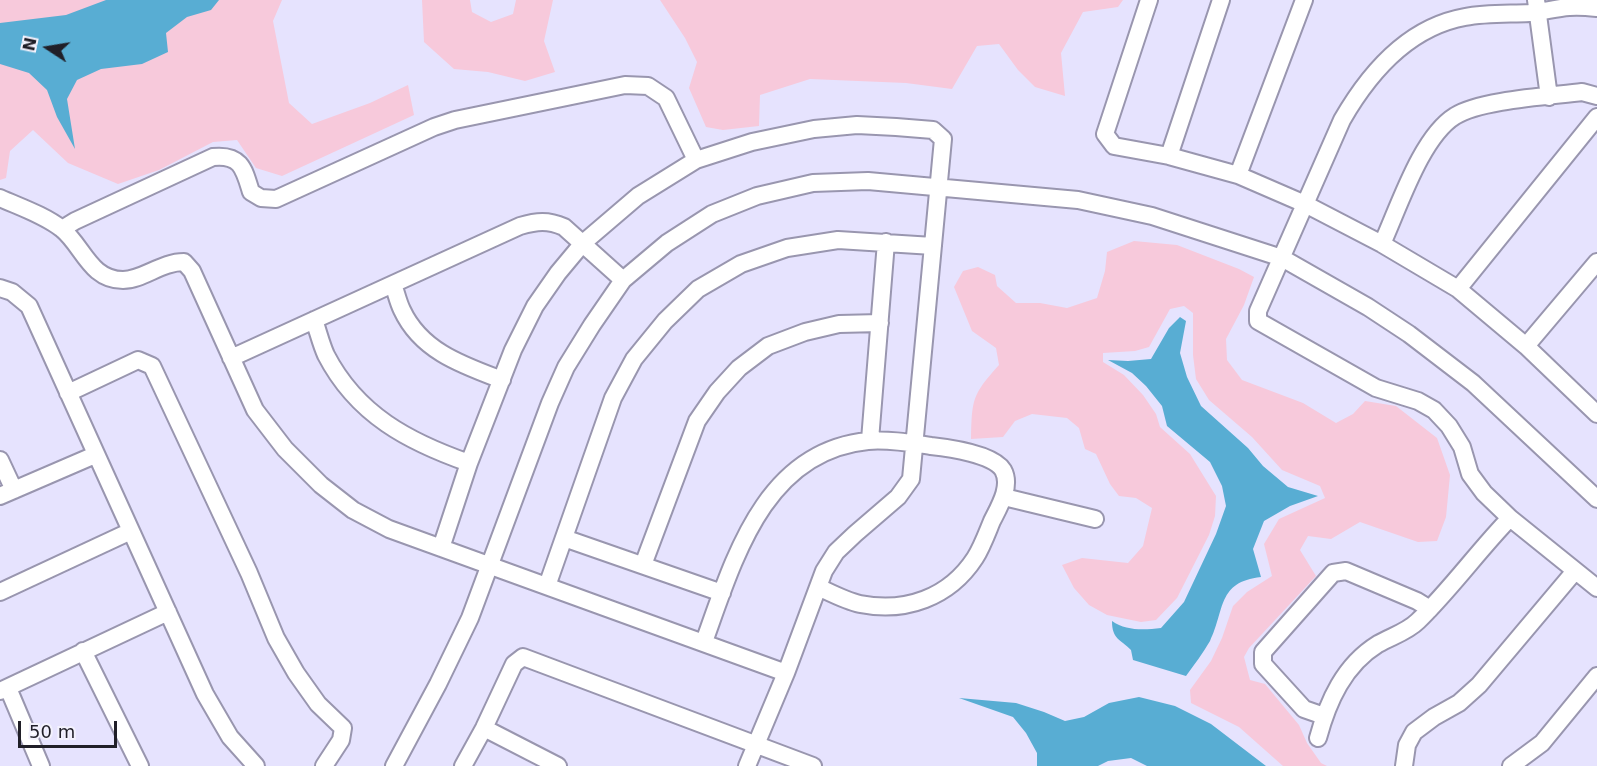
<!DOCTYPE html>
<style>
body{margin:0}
#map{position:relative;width:1597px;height:766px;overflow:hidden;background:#e6e3fe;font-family:"DejaVu Sans",sans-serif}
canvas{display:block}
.north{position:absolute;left:18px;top:18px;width:60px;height:60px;-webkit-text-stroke:4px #f3f2fd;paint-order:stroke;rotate:282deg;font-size:16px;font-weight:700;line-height:24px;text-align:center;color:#201f28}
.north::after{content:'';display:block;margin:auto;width:21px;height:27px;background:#201f28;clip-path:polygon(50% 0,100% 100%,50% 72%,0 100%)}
.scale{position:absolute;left:18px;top:721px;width:99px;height:27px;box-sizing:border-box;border:3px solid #201f28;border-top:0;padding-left:8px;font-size:18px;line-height:21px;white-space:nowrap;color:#201f28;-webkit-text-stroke:4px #f3f2fd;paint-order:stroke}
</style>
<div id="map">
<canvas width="1597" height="766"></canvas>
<div class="north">N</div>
<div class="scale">50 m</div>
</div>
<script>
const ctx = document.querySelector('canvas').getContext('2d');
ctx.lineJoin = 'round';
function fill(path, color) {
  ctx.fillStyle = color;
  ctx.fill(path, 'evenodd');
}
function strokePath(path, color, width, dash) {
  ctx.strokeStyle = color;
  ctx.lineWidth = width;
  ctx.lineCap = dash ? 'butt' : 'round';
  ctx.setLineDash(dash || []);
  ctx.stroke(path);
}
const green = new Path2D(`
 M0 0H282L273 21 289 103 312 124 370 103 408 85 414 115 282 176 256 168 237 140 213 142 159 170 118 184 68 163 33 130 10 151 6 178 0 180Z
 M422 0H470L472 12 491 22 513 14 516 0H553L544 41 555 72 525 81 488 72 454 69 424 42Z
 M660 0H1123L1118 7 1083 12 1061 53 1065 96 1035 87 1018 70 999 44 977 46 952 89 906 83 810 79 760 95 759 126 723 130 706 127 689 88 697 62 685 38Z
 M1134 241 1177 245 1239 269 1254 277 1244 305 1226 339 1227 360 1242 380 1303 403 1336 423 1353 414 1365 401 1396 406 1437 438 1450 475 1446 517 1437 541 1418 542 1360 522 1331 539 1308 536 1300 550 1316 576 1249 648 1244 657 1250 680 1265 684 1299 725 1307 743 1321 763 1327 766H1283L1239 727 1191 703 1190 690 1211 661 1222 638 1233 606 1247 592 1272 576 1264 544 1279 519 1325 498 1320 486 1282 470 1252 437 1209 400 1196 379 1193 355V313L1184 306 1170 309 1149 347 1135 351 1103 353V362L1124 375 1143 395 1156 414 1160 427 1190 454 1216 496 1215 516 1209 535 1177 598 1156 620 1141 622 1107 615 1089 605 1074 588 1062 565 1082 558 1128 563 1143 546 1152 508 1136 498 1119 496 1110 484 1096 454 1085 449 1079 428 1067 418 1032 414 1015 421 1003 437 971 439C972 399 972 395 999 365L996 348 972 331 954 287 963 271 978 267 995 275 997 286 1016 303H1040L1067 308 1097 298 1105 271 1107 252Z`);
const water = new Path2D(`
 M106 0H219L211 10 187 17 166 33 168 52 142 64 101 69 77 80 67 99 75 149 57 117 47 90 29 73 0 64V23L66 15Z
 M1180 317 1186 321 1180 353 1187 377 1201 406 1248 448 1263 466 1288 487 1318 496 1290 506 1264 521 1253 549 1261 577C1217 582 1225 610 1210 641 1203 653 1194 665 1186 676L1133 660 1131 650C1120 639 1112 639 1112 621 1126 631 1144 630 1161 628L1184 602 1216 534 1226 506 1222 486 1210 462 1167 426 1162 406 1146 386 1132 373 1108 360 1128 361 1151 359 1169 328Z
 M1139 697 1175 706 1211 724 1266 766H1147L1131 758 1108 761 1098 766H1037V753L1026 733 1013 717 959 698 1016 703 1044 712 1065 721 1084 717 1109 703Z`);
const minor = new Path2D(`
 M1149 0 1105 134 1114 146 1169 156 1238 175 1305 204 1382 244 1458 289 1526 346 1597 414
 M1536 0 1549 97
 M1597 8C1588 7 1578 6 1569 7 1556 8 1542 12 1529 13 1508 14 1485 13 1465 17 1409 27 1369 73 1342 120L1258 311V321L1376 388 1418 401 1434 410 1449 426 1462 447 1470 474 1484 493 1510 518 1597 588
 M1169 156 1221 0
 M1238 175 1304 0
 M0 198C20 207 44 215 62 229 83 246 90 280 123 280 143 280 161 262 184 262L192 271 255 410 285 449 321 485 353 510 389 529 786 673 824 571 836 552 855 534 898 497 911 479 943 139 933 130 896 127 857 125 814 129 752 142 696 160 638 196 583 243 558 273 535 306 513 350 469 463 441 548
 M62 229 75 221 213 157C241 154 244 169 251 192L261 198 276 199 434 127 455 120 625 85 648 86 666 98 696 160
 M1382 244C1399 207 1421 137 1455 116 1479 100 1551 96 1582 92L1597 96
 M393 284C396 292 398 302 402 310 421 351 462 365 502 380
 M0 288 12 292 29 306 205 694 230 737 256 766
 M1458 289 1597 117
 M314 320C318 331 321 344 326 355 357 415 409 442 469 463
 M1526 346 1597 262
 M231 358 520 226C537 221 548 220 564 227L623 280
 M68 393 138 360 152 366 249 573 276 638 296 673 318 704 343 728 341 740 324 766
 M870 440 886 242
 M0 460 14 490
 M0 496 95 455
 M1004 497 1095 519
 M564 538 722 593
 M643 565 697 421 717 392 739 368 768 346 805 332 839 324 880 323
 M547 586 613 398 634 359 665 321 698 289 741 264 787 248 838 240 933 246
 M0 592 131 531
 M704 642C734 559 764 451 868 441 888 439 911 443 931 446 949 448 993 454 1003 470 1012 486 999 507 992 521 987 533 982 547 975 558 949 598 905 613 860 604 846 601 831 593 818 587
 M83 651 140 766
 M8 688 41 766
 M0 691 168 612
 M1324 716 1304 709 1263 664V652L1333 573 1346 571 1417 601 1430 609
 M484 728 558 766
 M1318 738C1328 701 1344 665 1378 644 1392 636 1407 632 1418 621 1451 589 1478 551 1510 518
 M394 766 438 684 470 618 550 403 566 367 592 325 623 280 667 243 712 214 757 196 813 183 868 181 1078 200 1152 216 1282 258 1368 307 1409 334 1473 383 1597 499
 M463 766 484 728 514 664 523 657 813 766
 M747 766 786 673
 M1404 766 1407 745 1414 732 1434 717 1459 703 1479 685 1575 571
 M1511 766 1542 743 1597 676`);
fill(green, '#f7c9db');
fill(water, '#58add3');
strokePath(minor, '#9996af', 20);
strokePath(minor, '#fff', 16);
</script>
